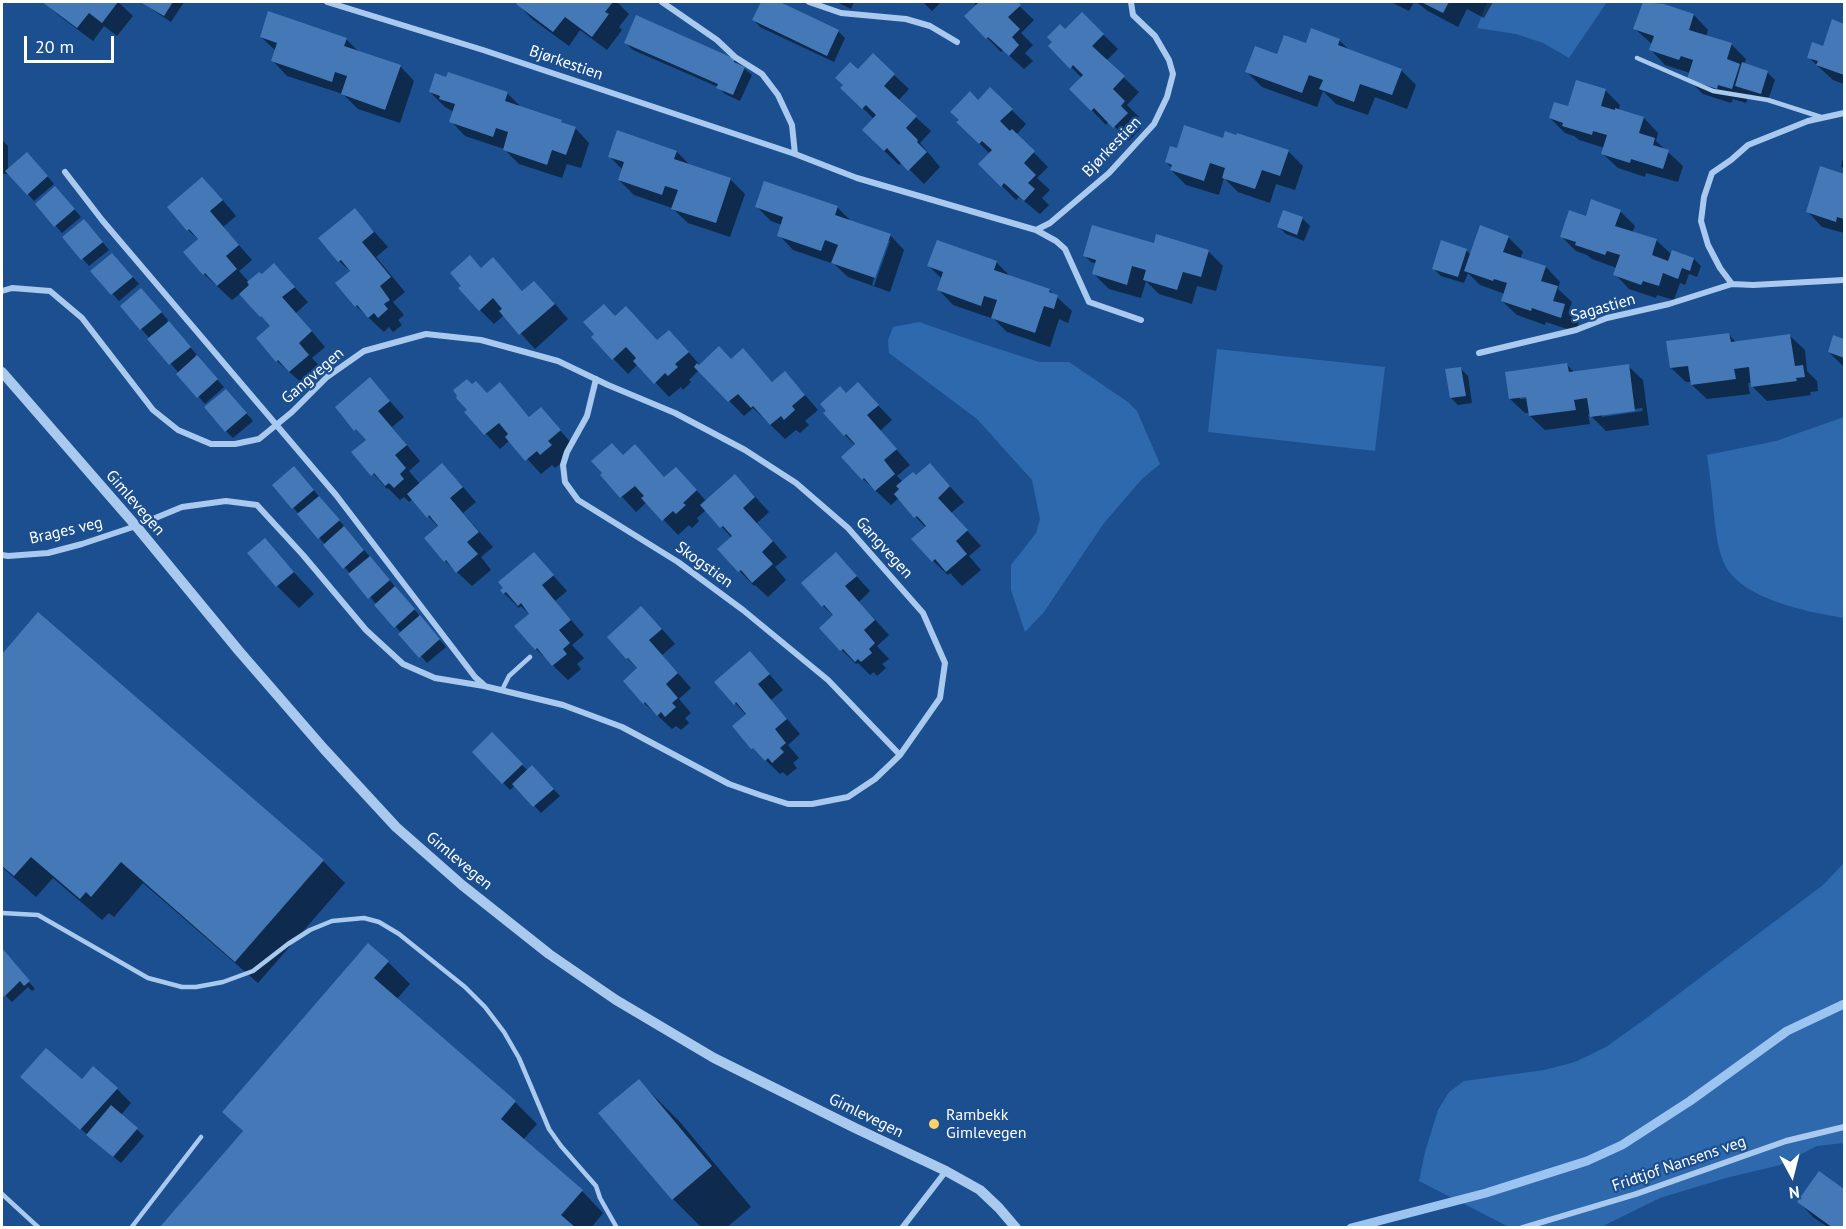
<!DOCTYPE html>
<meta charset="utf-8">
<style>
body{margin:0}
#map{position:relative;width:1846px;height:1229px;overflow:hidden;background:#1b4f8f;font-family:"PT Sans",sans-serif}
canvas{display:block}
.frame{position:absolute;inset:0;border:3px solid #fff;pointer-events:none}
.north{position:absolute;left:1762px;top:1145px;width:60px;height:60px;-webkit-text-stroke:4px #1b4f8f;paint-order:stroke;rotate:173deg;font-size:16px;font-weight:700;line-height:24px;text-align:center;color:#fff}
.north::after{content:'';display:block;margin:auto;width:21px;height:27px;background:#fff;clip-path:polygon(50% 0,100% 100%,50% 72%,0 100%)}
.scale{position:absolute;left:24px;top:36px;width:90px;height:27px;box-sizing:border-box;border:3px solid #fff;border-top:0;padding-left:8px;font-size:18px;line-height:21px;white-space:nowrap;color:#fff;-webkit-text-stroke:4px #1b4f8f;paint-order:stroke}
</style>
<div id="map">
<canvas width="1846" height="1229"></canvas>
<div class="frame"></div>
<div class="north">N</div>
<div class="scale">20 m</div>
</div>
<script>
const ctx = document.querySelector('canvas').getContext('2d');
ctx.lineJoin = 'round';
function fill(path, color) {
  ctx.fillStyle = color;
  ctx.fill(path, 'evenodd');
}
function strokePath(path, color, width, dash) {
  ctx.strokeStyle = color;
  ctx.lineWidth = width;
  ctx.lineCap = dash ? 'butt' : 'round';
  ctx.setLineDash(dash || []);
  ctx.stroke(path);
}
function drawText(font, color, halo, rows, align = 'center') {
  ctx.font = font + ' "PT Sans",sans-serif';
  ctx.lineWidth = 4.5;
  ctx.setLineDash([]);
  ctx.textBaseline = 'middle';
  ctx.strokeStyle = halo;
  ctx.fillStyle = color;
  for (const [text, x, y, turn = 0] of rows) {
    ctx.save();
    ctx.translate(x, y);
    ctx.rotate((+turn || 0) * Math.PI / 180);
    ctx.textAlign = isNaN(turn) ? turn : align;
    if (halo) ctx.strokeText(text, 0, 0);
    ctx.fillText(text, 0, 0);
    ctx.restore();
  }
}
const green = new Path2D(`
 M1487 2H1607L1569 58 1543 43 1516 34 1477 28Z
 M919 322 971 340 1039 362H1069L1128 402 1137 411 1160 464 1142 479 1104 523 1044 612 1025 632 1011 590V565L1036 533 1040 519 1032 480 977 419 889 353 888 340 893 327Z
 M1217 349 1385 367 1375 451 1208 432Z
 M1844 417V618C1808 612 1738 599 1723 561 1717 546 1716 531 1714 515 1712 495 1710 475 1707 455L1776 441Z
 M1844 863V1143L1817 1146 1780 1165 1726 1178 1660 1198 1601 1227H1509L1419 1181 1425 1152 1438 1110 1449 1092 1464 1081 1544 1070 1575 1062 1606 1047 1648 1017 1823 885Z`);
const shadow = new Path2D(`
 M44 2H118L133 16 117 36 104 26 93 41 57 14Z
 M141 2H184L171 22Z
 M520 2H617L629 14 619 27 622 30 607 50 580 30 569 46 532 19 518 4Z
 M762 2H777L838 31 845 38 834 62 760 27 754 20Z
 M837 2H854L851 9Z
 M923 2H941L932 11Z
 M973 2H1015L1034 20 1021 33 1033 45 1025 53 1033 61 1024 69 1003 50 1001 52 966 16 977 6Z
 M1391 2H1414L1409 11Z
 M1416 2H1493L1484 18 1467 9 1458 27 1428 11Z
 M1644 2 1694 15 1708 30 1706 37 1731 44 1746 59 1744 65 1768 73 1775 80 1768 100 1749 94 1746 103 1733 99 1731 103 1703 94 1688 79 1690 73 1665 65 1651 50 1652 44 1635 29Z
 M1082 14 1118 49 1106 61 1139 92 1127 105 1139 117 1134 121 1141 128 1129 141 1109 121 1106 125 1071 89 1082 78 1050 46Z
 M1833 21 1844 25V84L1833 80 1808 57 1824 47Z
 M261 37 346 39 360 53 400 66 414 81 400 123 358 109 343 94 287 76 273 61 276 51Z
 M1339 40 1351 52 1401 70 1416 85 1407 109 1375 97 1368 115 1336 104 1323 91 1317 107 1262 87 1247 72 1278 56Z
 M626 43 734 60 752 75 740 101 725 94 718 87 633 50Z
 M858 71 894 75 909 89 898 101 931 131 920 143 940 167 924 184 902 162 899 165 878 145 874 119 842 88Z
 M990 89 1026 124 1016 135 1048 167 1037 178 1050 190 1042 198 1049 205 1040 214 1019 197 1016 200 980 164 990 154 958 122Z
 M1605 90 1620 105 1619 110 1644 118 1658 133 1656 141 1683 166 1678 182 1646 173 1645 177 1618 168 1603 154 1605 148 1579 140 1574 136 1565 133 1550 118Z
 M430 92 507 93 523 109 561 121 564 125 575 128 589 143 581 168 567 164 562 178 519 164 504 149 465 136 451 121 454 112 445 107Z
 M2 140 8 146V171L34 161 54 184 34 201 8 172V174H2Z
 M1224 140 1288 151 1303 166 1295 190 1276 184 1270 203 1238 192 1224 178 1219 195 1186 185 1171 170 1172 168 1166 162Z
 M677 152 692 167 730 179 745 194 730 237 688 223 672 208 634 195 619 180 623 170 610 157Z
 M1844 155V169L1841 166Z
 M1821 168 1844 175V233L1822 227 1808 212Z
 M217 193 236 216 223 227 252 260 239 271 249 282 262 276 274 265 308 302 296 313 325 347 312 358 323 370 305 386 277 361 258 338 271 327 241 293 232 300 204 274 199 240 188 230Z
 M62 195 81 217 62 233 37 204Z
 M756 206 837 207 852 222 890 235 904 250 890 292 848 277 834 264 793 250 779 235 782 225 771 221ZM886 241H890L874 286 872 285Z
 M355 210 388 247 376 257 405 292 393 302 404 315 398 320 402 325 393 332 389 327 384 332 356 306 351 272 339 261Z
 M1620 211 1635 226 1632 233 1656 240 1672 255 1673 252 1694 259 1701 266 1697 277 1689 274 1685 285 1680 283 1674 300 1657 295 1656 298 1629 289 1615 274 1617 268 1592 259 1587 255 1576 251 1562 237 1587 218Z
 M1284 212 1303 219 1310 226 1304 241 1286 234 1279 227Z
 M91 228 109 250 89 266 64 237Z
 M1508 237 1523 252 1520 259 1546 267 1560 282 1558 289 1572 302 1569 310 1579 321 1576 332 1546 322 1545 325 1517 315 1502 301 1505 294 1480 285 1468 273 1464 283 1441 276 1434 269 1466 250 1471 255Z
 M1155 244 1208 251 1223 266 1216 291 1197 286 1192 304 1159 294 1146 281 1141 298 1109 289 1094 274 1097 264 1091 262 1084 255Z
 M493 259 523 292 549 297 568 319 535 349 504 315 494 324 480 310 481 269Z
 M119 261 139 284 119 301 92 271Z
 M996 262 1011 277 1049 290 1072 311 1068 323 1059 319 1050 347 1007 332 994 319 953 305 939 290 942 279 929 266Z
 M148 297 168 320 167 321 197 355 195 356 224 387 205 404 122 306Z
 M616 318 658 342 683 346 700 365 732 361 743 350 773 383 799 388 818 410 805 421 809 425 800 433 796 430 785 439 753 408 744 416 699 370 689 380 691 382 683 390 681 387 669 397 638 364 628 374 593 337Z
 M1729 335 1737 343 1790 336 1805 350 1807 371 1817 381 1818 391 1810 392 1811 395 1767 401 1752 386V383H1748L1750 394 1707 399 1692 385V382H1686L1671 368Z
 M1834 337 1844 341V367L1829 352Z
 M1567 365 1575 373 1628 366 1643 380 1649 425 1606 431 1592 417 1591 414H1588L1590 424 1545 430 1530 416V413H1525L1510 399ZM1520 396 1534 398 1520 399ZM1642 408 1643 411 1602 417V414Z
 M1461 369 1468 376 1472 403 1458 405 1451 398Z
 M370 379 404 417 392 427 420 461 409 471 420 484 457 480 476 502 463 513 493 547 481 557 491 570 472 586 445 561 439 528 413 499 409 502 404 497 400 500 388 488 387 489 354 452 367 441 337 407Z
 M500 384 530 418 541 409 574 446 562 456 565 460 555 468 552 465 541 474 510 440 500 449 466 412 469 411 472 386 488 394Z
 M858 384 892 420 880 431 910 465 897 476 903 482 916 477 944 480 964 502 951 513 981 546 969 556 981 570 962 586 950 573 948 575 933 561 926 528 899 498 891 505 863 479 843 457 856 446 845 435 846 395Z
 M233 398 253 421 233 438 226 431Z
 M623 457 665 479 691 484 706 501 749 490 769 512 757 523 787 557 775 567 786 580 768 597 755 585 754 586 719 549 732 538 706 510 697 518 699 521 692 528 689 525 678 535 647 502 636 512 602 475Z
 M301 475 446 647 427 663 274 485Z
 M264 540 314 594 299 608 277 586Z
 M534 554 567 591 555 601 584 635 572 645 584 658 577 664 581 669 568 680 536 649 517 626 530 615 521 606 519 608 502 591Z
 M850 569 870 591 859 602 889 635 877 646 889 659 882 664 886 668 877 676 874 672 870 675 858 663 856 664 842 650 834 616 823 606Z
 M38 614 323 861 345 883 258 983 143 883 114 917 109 913 102 920 53 878 36 897 2 867V656Z
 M656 622 675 644 662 655 691 688 679 699 691 713 685 718 689 723 681 730 676 726 672 729 644 703 638 669 627 658Z
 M764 668 783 690 771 700 800 734 788 745 799 758 793 763 797 768 787 776 783 772 780 774 753 748 746 715 716 682Z
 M492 735 528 771 539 774 560 796 541 813 515 785 510 790 474 752Z
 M2 950 35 989 32 991 28 987 12 1002 2 992Z
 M388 962 410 984 396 1000 515 1102 537 1124 523 1140 582 1191 603 1213 591 1228H161L244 1132 224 1112Z
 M82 1081 117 1089 131 1103 121 1115 144 1136 121 1163 37 1092Z
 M639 1081 679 1121 751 1207 726 1228H702L673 1199Z
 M1819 1173 1844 1191V1228H1829L1813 1217 1799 1202Z`);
const stream = new Path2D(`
 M1351 1228 1486 1193 1587 1161 1622 1145 1690 1101 1787 1031 1844 1004`);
const building = new Path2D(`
 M42 2H118L102 23 89 13 77 28Z
 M140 2H173L164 16Z
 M518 2H613L605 12 609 14 592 37 565 17 553 32 516 4Z
 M761 2H780L839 30 827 56 752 20Z
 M976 2H1018L1021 5 1008 17 1020 29 1012 37 1019 45 1009 56 988 37 986 39 964 16 978 3Z
 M1421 2H1449L1443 13Z
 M1643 2 1664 4 1694 14 1689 30 1732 43 1727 59 1740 64 1732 89 1718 85 1717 89 1687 79 1693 60 1681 56 1679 60 1649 50 1654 36 1633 29Z
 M268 11 347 38 344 46 401 65 385 110 341 94 347 76 335 72 332 82 271 61 277 43 260 37Z
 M1082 12 1104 34 1092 46 1125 76 1113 89 1125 101 1121 106 1128 113 1113 128 1094 108 1091 111 1069 89 1083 75 1073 65 1070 69 1048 46 1052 42 1047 37 1060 24 1065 29Z
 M636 15 735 59 734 62 745 67 733 95 716 88 718 84 624 43Z
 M1832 19 1844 24V75L1816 65 1818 61 1807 58 1812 42 1823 46Z
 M1311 28 1340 39 1338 45 1402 69 1392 95 1360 84 1354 102 1319 89 1323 80 1309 75 1302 93 1245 72 1255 46 1277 54 1284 35 1306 43Z
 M873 53 895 74 884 86 917 116 906 128 918 140 917 142 927 152 908 171 887 148 884 151 862 130 876 115 866 105 862 109 840 88 843 85 835 78 850 62 858 69Z
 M1742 62 1768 71 1761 94 1735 86Z
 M448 72 508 92 505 101 562 120 561 122 576 127 566 155 552 150 547 165 503 150 508 132 496 128 493 137 449 122 455 104 439 99 440 96 429 92 435 73 446 77Z
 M1576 80 1606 89 1601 106 1615 110V108L1644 117 1639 133 1655 138 1653 145 1669 150 1663 169 1631 159 1630 163 1601 154 1607 135 1593 131 1592 135 1562 126 1563 123 1549 118 1554 102 1568 106Z
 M990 87 1013 109 1000 121 1010 131 1012 129 1035 151 1024 163 1036 175 1028 183 1035 189 1024 201 1004 183 1001 187 978 164 992 150 982 141 979 144 956 122 959 120 950 112 970 91 978 100Z
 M1184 125 1223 138 1225 131 1236 135 1237 133 1289 150 1280 176 1262 170 1255 189 1222 178 1225 168 1210 163 1204 181 1170 170 1172 165 1165 162 1170 146 1177 148Z
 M617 130 677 151 674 159 731 178 716 223 671 209 678 190 665 186 662 195 618 180 624 162 608 157Z
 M27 152 48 176 27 195 5 171Z
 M1820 166 1844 174V219L1837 217 1836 222 1806 212Z
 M202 177 223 200 210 211 239 245 226 256 237 269 217 286 205 273 203 275 183 252 198 239 189 229 187 231 167 207Z
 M764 181 838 206 835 215 891 234 875 278 831 263 838 245 825 240 821 251 777 236 783 217 755 207Z
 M55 186 75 209 54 227 35 204Z
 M1591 199 1621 210 1615 226 1657 239 1652 255 1668 261 1672 250 1694 258 1690 271 1682 268 1678 279 1663 273 1659 286 1643 281 1641 285 1613 275 1620 255 1607 251 1605 255 1575 245 1576 242 1560 237 1569 210 1586 216Z
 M355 208 374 232 362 242 391 277 380 286 390 300 384 304 388 309 378 318 374 313 368 318 357 305 355 307 335 283 350 271 341 260 338 262 318 238Z
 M1283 210 1303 217 1297 235 1277 227Z
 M84 219 103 242 81 260 62 237Z
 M1092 225 1154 243 1156 234 1209 250 1201 277 1183 272 1177 290 1143 280 1146 270 1132 266 1127 285 1092 274 1096 260 1083 256Z
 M1480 225 1509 236 1503 252 1546 266 1541 281 1558 286 1553 301 1565 304 1561 318 1532 308 1531 311 1501 301 1507 283 1494 279 1493 281 1464 271Z
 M937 240 997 261 994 270 1050 289 1049 292 1058 295 1054 309 1044 306 1035 333 991 318 997 300 984 296 981 306 937 290 943 272 927 266Z
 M1441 240 1467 249 1458 277 1432 269Z
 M112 253 133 277 111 295 90 271Z
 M470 255 481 268 493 257 522 291 534 281 555 304 519 335 499 311 502 309 493 298 479 311 458 288 461 286 450 273Z
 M274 263 295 287 282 297 312 331 299 343 309 355 289 372 278 360 276 362 256 338 270 326 261 316 260 317 239 294 249 285 247 282 259 272 262 274Z
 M141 288 162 312 140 330 120 306Z
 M604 304 615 316 626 306 657 340 669 330 689 352 675 364 678 367 668 376 665 373 654 384 633 361 636 358 626 347 612 360 591 337 594 334 583 322Z
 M169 321 191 347 169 365 147 339Z
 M1729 333 1731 342 1790 334 1795 366 1803 365 1805 377 1796 378 1797 381 1751 387 1749 367 1734 369 1736 379 1691 385 1688 366 1670 368 1666 341Z
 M1833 335 1844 339V358L1828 352Z
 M719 346 731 359 743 348 772 382 785 371 805 395 792 406 795 410 784 420 781 416 770 425 753 406 751 408 738 394 728 402 694 367 697 363 699 365Z
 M197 355 218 379 197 398 176 374Z
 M1567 363 1569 372 1629 364 1635 411 1590 417 1587 398 1574 400 1576 410 1529 416 1526 397 1509 399 1505 372Z
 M1461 367 1466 396 1450 398 1445 369Z
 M370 377 390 401 378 411 407 445 395 455 406 468 400 474 404 479 394 488 389 483 385 486 374 473 371 476 351 452 366 440 356 429 354 431 335 407Z
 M467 379 472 384 476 381 487 393 500 382 529 417 541 407 561 430 548 441 552 445 540 455 537 451 525 461 505 437 508 434 499 423 484 435 464 412 467 410 456 398 457 396 453 390Z
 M858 382 879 405 867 415 897 449 884 460 895 474 875 491 864 478 862 480 841 457 855 444 846 434 844 436 823 413 826 411 820 404 840 386 846 393Z
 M226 389 247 413 225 432 204 407Z
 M612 443 623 455 635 444 664 477 676 467 697 490 683 503 686 505 676 514 673 511 662 521 641 498 644 496 635 486 620 498 600 475 602 473 591 461Z
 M442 463 463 487 450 498 479 532 467 542 478 554 456 573 446 560 444 562 424 538 438 526 429 515 427 518 407 494Z
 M930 463 950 486 938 498 968 530 956 541 967 554 946 572 935 559 932 562 911 539 926 526 917 516 914 518 894 494 899 489 896 486 903 480 913 472 916 475Z
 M294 466 314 490 292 509 272 485Z
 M735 474 755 497 743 508 773 541 762 552 773 564 752 583 741 570 738 572 717 549 732 536 723 526 720 528 700 505Z
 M319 496 340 520 318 539 297 514Z
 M344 526 364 550 343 569 323 545Z
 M265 538 294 572 276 587 247 553Z
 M534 552 554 575 542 585 571 620 559 630 570 643 563 649 567 654 552 666 537 648 535 650 514 626 529 614 521 603 518 606 506 592 503 594 500 590 503 588 498 582Z
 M836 552 857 576 845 586 875 620 864 630 875 643 869 649 872 653 861 662 858 659 855 662 843 649 840 651 819 628 833 615 824 605 822 607 801 583Z
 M370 556 390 580 368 599 348 574Z
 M395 586 415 609 394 628 374 605Z
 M641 606 662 629 649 640 678 673 666 684 678 698 672 703 676 707 665 717 661 712 657 716 645 702 643 704 623 681 637 668 628 658 626 659 607 637Z
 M38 612 324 860 235 962 121 862 91 897 86 892 80 899 31 857 14 876 2 866V654Z
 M420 615 440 639 419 658 398 634Z
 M750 651 770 674 758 684 787 719 775 729 786 743 780 748 784 752 772 763 768 758 765 761 753 748 751 749 732 726 746 714 736 702 734 705 714 682Z
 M492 732 523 764 502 784 472 752Z
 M532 765 554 789 533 807 512 784Z
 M368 943 389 961 374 978 516 1101 501 1119 583 1190 561 1215 576 1228H159L243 1131 222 1112Z
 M2 948 30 981 24 986 20 981 4 997 2 994Z
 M46 1048 82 1079 93 1066 118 1088 80 1130 20 1077Z
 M639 1079 712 1166 672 1200 598 1113Z
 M111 1105 138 1128 113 1157 86 1135Z
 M1819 1171 1844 1189V1228H1833L1797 1202Z`);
const service = new Path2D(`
 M1637 58 1713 91 1768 100 1821 117
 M502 690 509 676 530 657
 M2 913 38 915 148 978 182 987H196L223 982 253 971 288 944 310 930 332 921 364 918 379 922 399 934 465 987 485 1007 504 1032 519 1058 549 1129 561 1146 596 1186 600 1198 617 1228
 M2 1194 39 1228
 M131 1228 201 1137`);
const minor = new Path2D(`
 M327 2 483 50 795 154 857 178 1036 230 1050 223 1109 173 1154 124 1167 97 1173 74 1169 60 1155 36 1133 15 1131 2
 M662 2 717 40 735 57 762 74 778 95 792 125 795 154
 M809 2 841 13 906 19 930 26 957 42
 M65 172 102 220 336 495 475 677 484 685
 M1036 230 1056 241 1065 249 1089 302 1141 320
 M1732 284 1720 268 1708 245 1701 221 1704 197 1712 173 1731 160 1748 145 1808 121 1844 113
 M2 291 12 288 50 291 82 318 153 410 178 430 211 444H235L259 439 292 412 327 377 364 351 426 334 481 340 558 361 608 385 675 413 745 450 796 483 848 528 923 613 945 663 940 698 900 755 875 779 848 797 812 804H788L760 795 729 784 622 727 563 705 484 686 435 678 403 664 366 630 303 555 257 505 226 501 182 507 136 526 82 544 48 553 8 556 2 555
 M1479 353 1576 330 1607 318 1669 304 1732 284 1753 285 1844 280
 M596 379 587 416 567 452 563 465 565 482 578 500 678 562 743 610 828 680 900 755
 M902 1228 946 1171
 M1522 1228 1636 1194 1786 1141 1844 1127`);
const tertiary = new Path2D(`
 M2 372 136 526 239 651 324 749 396 827 462 885 549 954 616 1000 714 1058 855 1128 946 1171 980 1190 999 1208 1016 1228`);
const markers = [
 [934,1124,6,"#ffd166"]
];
const streetNames = [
 ["Bjørkestien",566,63,19],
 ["Bjørkestien",1112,147,-46],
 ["Sagastien",1603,308,-16],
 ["Gangvegen",313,376,-41],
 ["Gimlevegen",135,503,49],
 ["Brages veg",66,531,-13],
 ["Gangvegen",884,548,48],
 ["Skogstien",704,565,36],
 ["Gimlevegen",459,861,40],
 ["Gimlevegen",866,1116,26],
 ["Fridtjof Nansens veg",1679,1164,-19]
];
const poiNames = [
 ["Rambekk",946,1115],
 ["Gimlevegen",946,1133]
];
fill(green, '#2e69ad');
fill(shadow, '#0007');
strokePath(stream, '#9cc4f0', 9);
fill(building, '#4478b7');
strokePath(service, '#a9c9ee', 4.5);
strokePath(minor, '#a9c9ee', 6);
strokePath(tertiary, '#a9c9ee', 10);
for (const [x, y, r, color] of markers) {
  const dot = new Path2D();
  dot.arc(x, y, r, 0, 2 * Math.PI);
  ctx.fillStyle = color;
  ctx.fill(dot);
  strokePath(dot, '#1b4f8f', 2);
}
drawText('16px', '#fff', '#1b4f8f', streetNames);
drawText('16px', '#fff', '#1b4f8f', poiNames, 'left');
</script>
